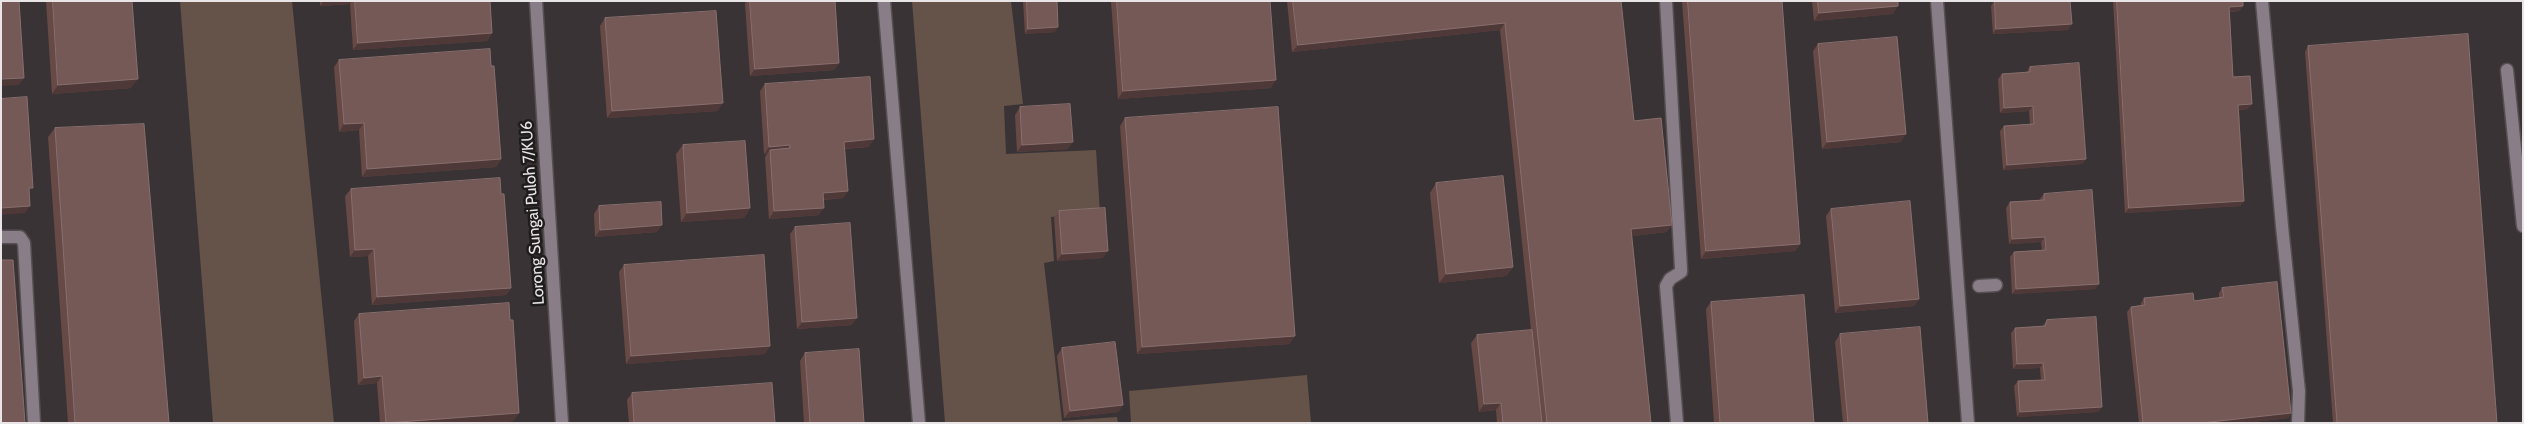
<!DOCTYPE html>
<style>
body{margin:0}
#map{position:relative;width:2524px;height:424px;overflow:hidden;background:#3a3336;font-family:Cabin,sans-serif}
canvas{display:block}
.frame{position:absolute;inset:0;border:2px solid #e9e4e6;pointer-events:none}
</style>
<div id="map">
<canvas width="2524" height="424"></canvas>
<div class="frame"></div>
</div>
<script>
const ctx = document.querySelector('canvas').getContext('2d');
ctx.lineJoin = 'round';
function fill(path, color) {
  ctx.fillStyle = color;
  ctx.fill(path, 'evenodd');
}
function strokePath(path, color, width, dash) {
  ctx.strokeStyle = color;
  ctx.lineWidth = width;
  ctx.lineCap = dash ? 'butt' : 'round';
  ctx.setLineDash(dash || []);
  ctx.stroke(path);
}
function drawText(font, color, halo, rows, align = 'center') {
  ctx.font = font + ' Cabin,sans-serif';
  ctx.lineWidth = 5;
  ctx.setLineDash([]);
  ctx.textBaseline = 'middle';
  ctx.strokeStyle = halo;
  ctx.fillStyle = color;
  for (const [text, x, y, turn = 0] of rows) {
    ctx.save();
    ctx.translate(x, y);
    ctx.rotate((+turn || 0) * Math.PI / 180);
    ctx.textAlign = isNaN(turn) ? turn : align;
    if (halo) ctx.strokeText(text, 0, 0);
    ctx.fillText(text, 0, 0);
    ctx.restore();
  }
}
const green = new Path2D(`
 M180 1H292L334 423H213Z
 M912 1H1011L1023 104 1004 106 1006 154 1096 150 1100 213 1051 217 1054 261 1044 263 1062 421 1117 417 1118 423H945Z
 M1307 375 1311 423H1131L1129 391Z`);
const minor = new Path2D(`
 M536 1 562 423
 M884 1 919 423
 M1666 1 1681 269V272L1670 279 1666 286 1677 423
 M1937 1 1968 423
 M2262 1 2282 226 2299 391 2298 423
 M2507 70 2523 226
 M1 237H20L24 243 34 423
 M1979 286 1996 285`);
const wall = new Path2D(`
 M46 1H132L131 88 52 94Z
 M320 1H490L492 33 487 41 353 50 350 4 320 6Z
 M746 1H835L839 63 834 70 750 76 745 4Z
 M1023 1H1057L1055 32 1025 34Z
 M1111 1H1270L1271 88 1118 99Z
 M1287 1H1621L1634 121 1667 232 1632 236 1651 423H1497L1496 410 1479 412 1471 343 1477 335 1531 330 1500 30 1292 52Z
 M1682 1H1782L1800 244 1795 251 1701 259Z
 M1812 1H1898L1893 14 1814 21Z
 M1994 1H2070L2068 30 1993 34 1991 6Z
 M2113 1H2243V6L2239 11 2230 12 2233 77 2248 109 2239 110 2244 201 2240 206 2125 213Z
 M605 18 718 111 607 118 600 26Z
 M1818 44 1901 142 1822 149 1813 51Z
 M2308 46 2497 423H2333L2305 52Z
 M339 60 501 159 496 167 362 177 359 130 339 132 334 67Z
 M2030 67 2086 159 2082 164 2003 170 2000 131 2004 126 2030 124 2029 111 2000 113 1998 79 2002 74 2026 73Z
 M765 84 869 147 845 149 848 191 843 198 824 200 819 215 769 219 765 157 767 154H764L760 91Z
 M1020 107 1068 149 1017 152 1015 115Z
 M1125 118 1295 336 1289 344 1137 354 1120 126Z
 M55 128 169 423H68L48 137Z
 M683 145 750 208 744 218 681 222 676 154Z
 M1436 183 1513 267 1506 276 1439 283 1430 193Z
 M351 189 501 194 511 288 506 295 372 305 368 256 350 257 345 196Z
 M2044 194 2099 284 2095 289 2012 294 2010 257 2014 252 2042 250 2041 242 2009 244 2006 208 2010 202 2040 200V199Z
 M599 206 657 232 595 237 594 214Z
 M1831 209 1919 299 1914 306 1835 313 1826 216Z
 M1059 211 1103 258 1057 261 1054 218Z
 M795 227 852 325 797 329 790 234Z
 M624 265 765 354 626 364 619 272Z
 M2222 288 2291 413 2288 418 2245 423H2139L2127 312 2131 307 2141 305V303L2144 298 2194 301 2219 298V293Z
 M1711 302 1814 423H1714L1706 309Z
 M359 314 514 421 487 423H380L377 383 358 385 354 321Z
 M2047 320 2102 407 2098 412 2017 417 2014 386 2018 381 2041 380 2040 368 2013 369 2011 333 2015 328 2043 326Z
 M1840 334 1928 423H1843L1835 342Z
 M1062 348 1123 405 1118 412 1064 418 1057 356Z
 M805 353 864 423H804L800 361Z
 M632 393 775 423H629L627 400Z`);
const shadedWall = new Path2D(`
 M324 1H352L350 4 320 6Z
 M1898 6 1893 14 1814 21 1819 13Z
 M2243 6 2239 11 2226 12 2229 7Z
 M1505 23 1500 30 1292 52 1298 45Z
 M2072 24 2068 30 1993 34 1996 29Z
 M1058 27 1055 32 1025 34 1028 29Z
 M492 33 487 41 353 50 358 43Z
 M839 63 834 70 750 76 755 69Z
 M24 78 19 85 1 86V79Z
 M138 79 131 88 52 94 58 85Z
 M1276 80 1271 88 1118 99 1123 91Z
 M723 103 718 111 607 118 612 111Z
 M2252 104 2248 109 2235 110 2238 105Z
 M2033 106 2029 111 2000 113 2004 108Z
 M364 123 359 130 339 132 344 124Z
 M1906 134 1901 142 1822 149 1827 142Z
 M874 139 869 147 839 149 844 142Z
 M1073 142 1068 149 1017 152 1022 145Z
 M790 145 785 153 770 150 767 154H764L769 147Z
 M501 159 496 167 362 177 367 169Z
 M2086 159 2082 164 2003 170 2007 165Z
 M848 191 843 198 818 200 823 193Z
 M2244 201 2240 206 2125 213 2129 208Z
 M30 206 25 213 1 215V208Z
 M750 208 744 218 681 222 687 213Z
 M824 208 819 215 769 219 774 211Z
 M662 225 657 232 595 237 600 230Z
 M1672 225 1667 232 1626 237 1631 229Z
 M2045 237 2041 242 2009 244 2012 239Z
 M1800 244 1795 251 1701 259 1706 251Z
 M374 249 368 256 350 257 355 250Z
 M1108 251 1103 258 1057 261 1062 254Z
 M1513 267 1506 276 1439 283 1446 274Z
 M2099 284 2095 289 2012 294 2016 289Z
 M511 288 506 295 372 305 377 297Z
 M1919 299 1914 306 1835 313 1840 306Z
 M857 318 852 325 797 329 802 322Z
 M1295 336 1289 344 1137 354 1142 347Z
 M770 346 765 354 626 364 631 356Z
 M2043 363 2040 368 2013 369 2017 364Z
 M382 376 377 383 358 385 364 378Z
 M1501 403 1496 410 1479 412 1484 404Z
 M1123 405 1118 412 1064 418 1070 411Z
 M2102 407 2098 412 2017 417 2020 412Z
 M519 413 514 421 487 423H393Z
 M2291 413 2288 418 2245 423H2201Z`);
const building = new Path2D(`
 M1 1H19L24 78 1 79Z
 M53 1H132L138 79 58 85Z
 M355 1H490L492 33 358 43Z
 M750 1H835L839 63 755 69Z
 M1027 1H1057L1058 27 1028 29Z
 M1117 1H1270L1276 80 1123 91Z
 M1293 1H1621L1634 121 1661 118 1672 225 1631 229 1651 423H1547L1505 23 1298 45Z
 M1688 1H1782L1800 244 1706 251Z
 M1818 1H1898V6L1819 13Z
 M1995 1H2070L2072 24 1996 29Z
 M2117 1H2243V6L2229 7 2233 77 2250 76 2252 104 2238 105 2244 201 2129 208Z
 M716 11 723 103 612 111 605 18Z
 M2468 34 2497 423H2337L2308 46Z
 M1897 37 1906 134 1827 142 1818 44Z
 M490 49 491 66H494L501 159 367 169 364 123 344 124 339 60Z
 M2079 63 2086 159 2007 165 2004 126 2034 124 2033 106 2004 108 2002 74 2030 72V67Z
 M870 77 874 139 844 142 848 191 823 193 824 208 774 211 770 150 790 148V145L769 147 765 84Z
 M27 97 33 188H29L30 206 1 208V99Z
 M1070 104 1073 142 1022 145 1020 107Z
 M1278 107 1295 336 1142 347 1125 118Z
 M144 124 169 423H75L55 128Z
 M745 141 750 208 687 213 683 145Z
 M1503 176 1513 267 1446 274 1436 183Z
 M500 178 501 194H504L511 288 377 297 374 249 355 250 351 189Z
 M2092 190 2099 284 2016 289 2014 252 2046 250 2045 237 2012 239 2010 202 2044 200V194Z
 M1910 201 1919 299 1840 306 1831 209Z
 M661 202 662 225 600 230 599 206Z
 M1105 208 1108 251 1062 254 1059 211Z
 M850 223 857 318 802 322 795 227Z
 M764 255 770 346 631 356 624 265Z
 M1 260H13L25 423H1Z
 M2277 282 2291 413 2201 423H2143L2131 307 2145 305 2144 298 2193 293 2194 301 2224 297 2222 288Z
 M1804 295 1814 423H1720L1711 302Z
 M509 303 510 320H513L519 413 386 423 382 376 364 378 359 314Z
 M2096 317 2102 407 2020 412 2018 381 2045 380 2043 363 2017 364 2015 328 2045 326 2047 320Z
 M1920 327 1928 423H1848L1840 334Z
 M1532 330 1542 423H1503L1501 403 1484 404 1477 335Z
 M1115 342 1123 405 1070 411 1062 348Z
 M859 349 864 423H810L805 353Z
 M772 383 775 423H634L632 393Z`);
const streetNames = [
 ["Lorong Sungai Puloh 7/KU6",533,213,-94]
];
fill(green, '#655349');
strokePath(minor, '#564f52', 15);
strokePath(minor, '#897d87', 12);
fill(wall, '#674946');
fill(shadedWall, '#4f3938');
fill(building, '#755957');
strokePath(building, '#876f6e', 1);
drawText('16px', '#e9e4e6', '#1f1c1d', streetNames);
</script>
